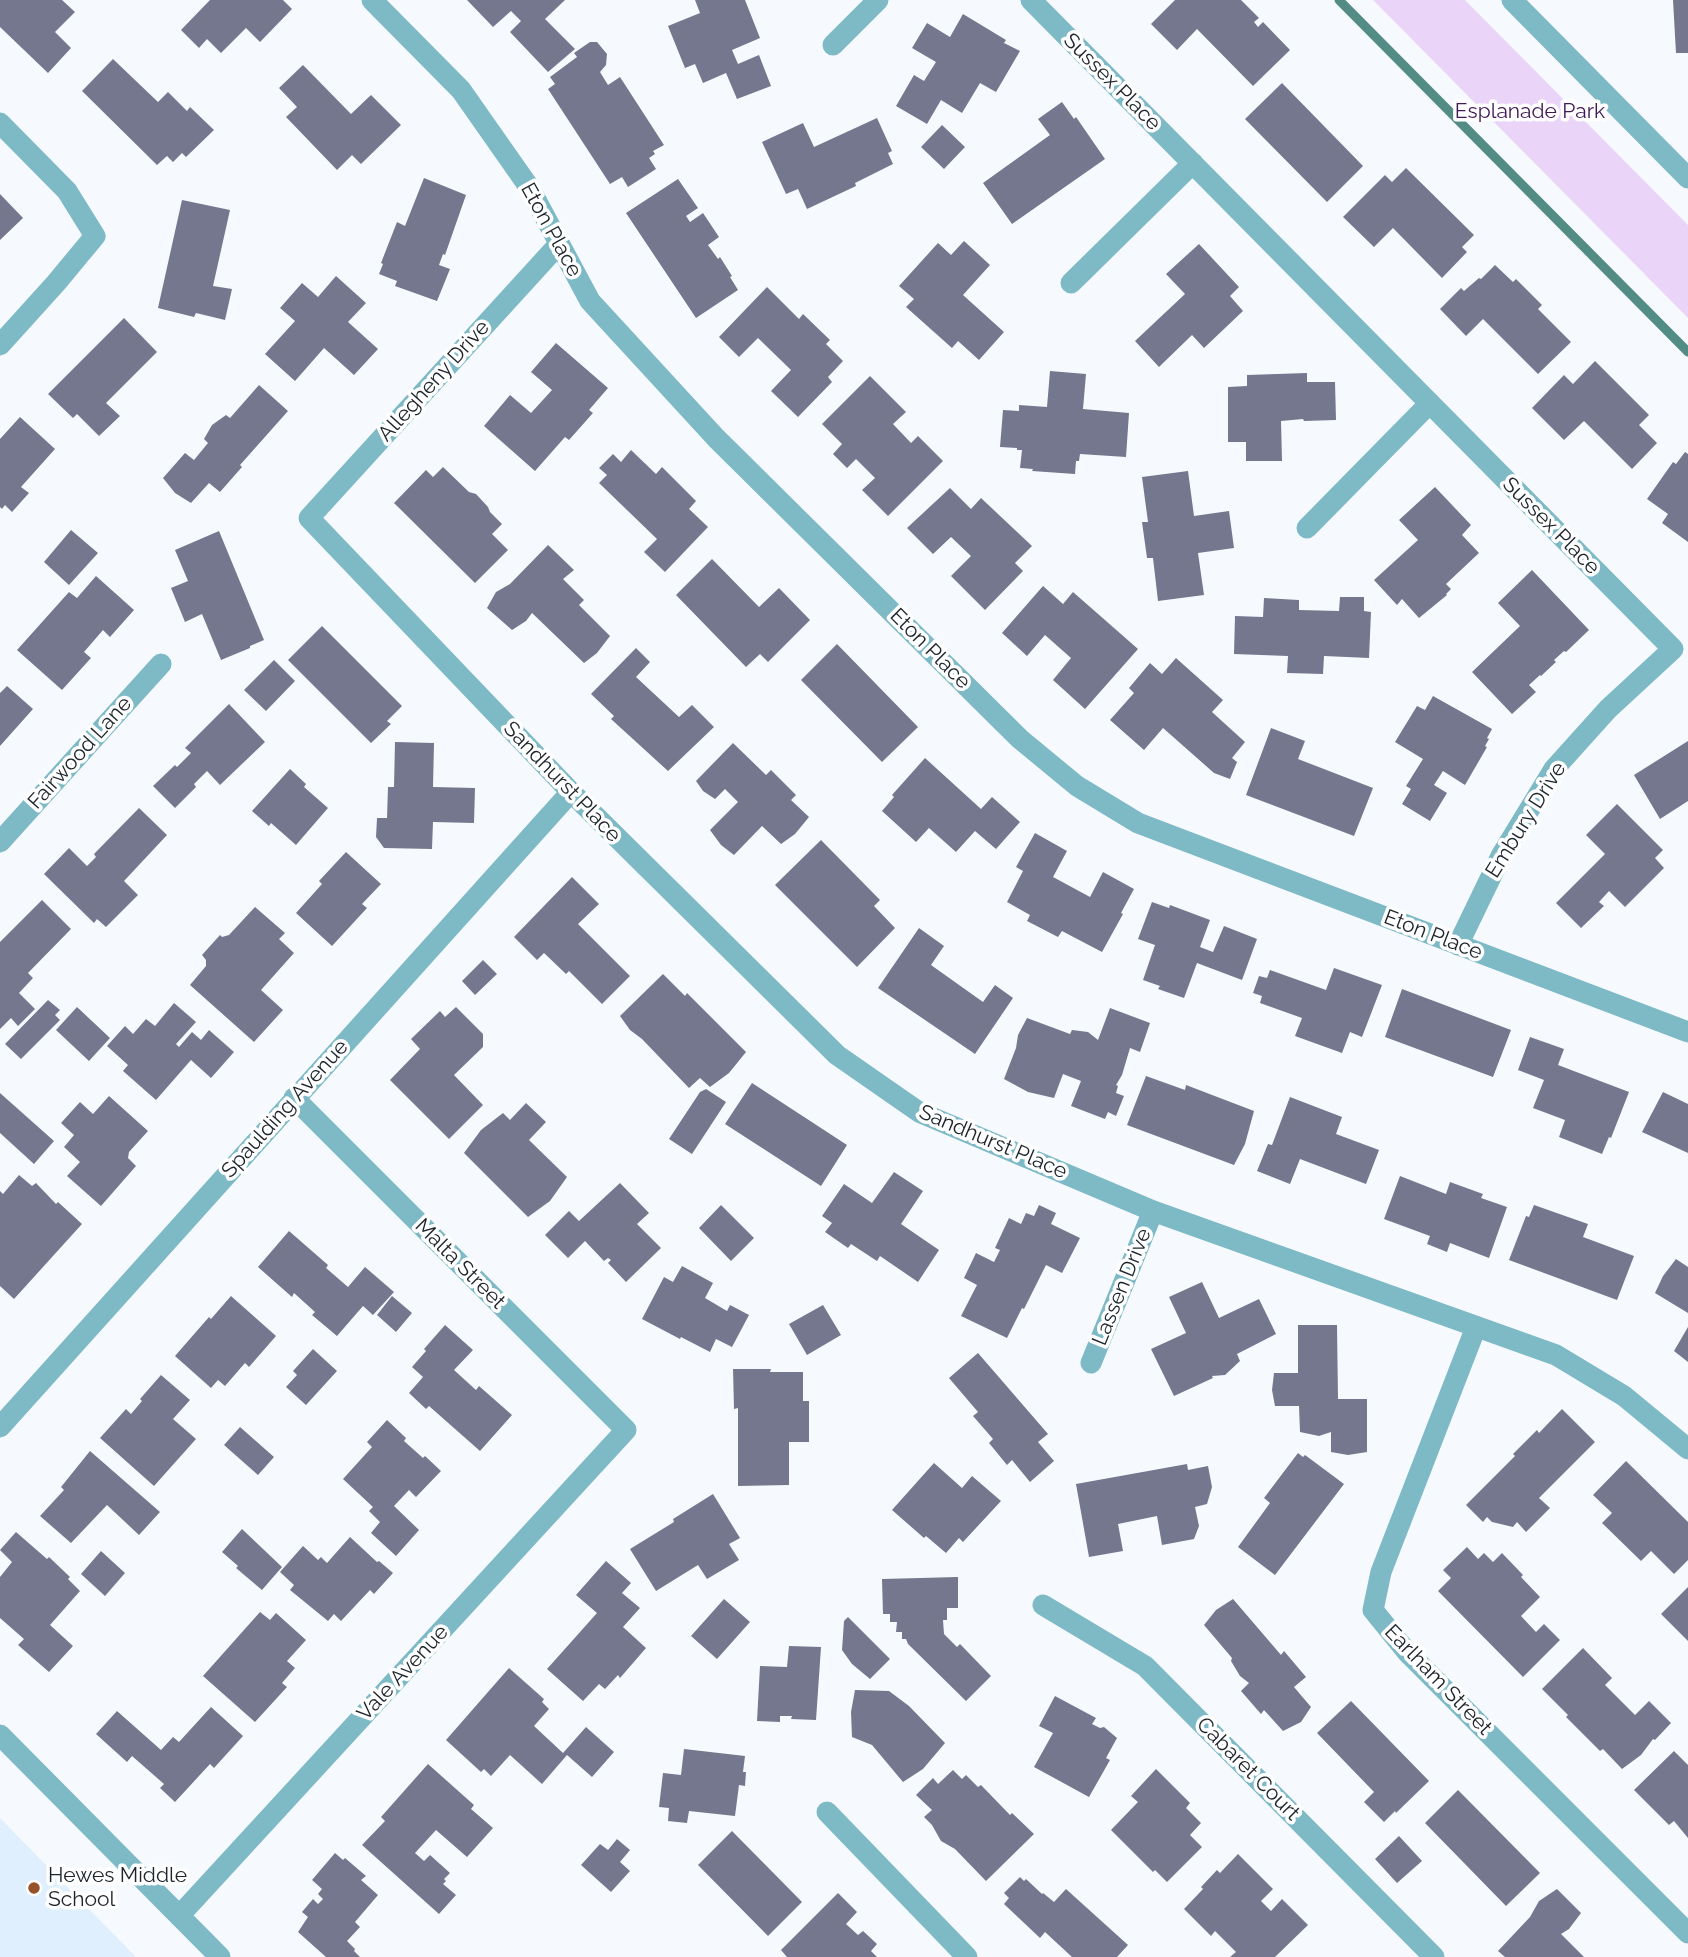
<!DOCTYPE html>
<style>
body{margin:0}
canvas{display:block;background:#f6fafe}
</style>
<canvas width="1688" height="1957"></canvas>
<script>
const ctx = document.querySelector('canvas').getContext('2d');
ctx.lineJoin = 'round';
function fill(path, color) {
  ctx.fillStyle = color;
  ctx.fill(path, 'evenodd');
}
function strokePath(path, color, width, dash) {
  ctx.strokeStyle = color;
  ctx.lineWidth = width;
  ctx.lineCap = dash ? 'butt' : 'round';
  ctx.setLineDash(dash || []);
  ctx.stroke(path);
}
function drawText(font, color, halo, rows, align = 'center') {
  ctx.font = font + ' Raleway,sans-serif';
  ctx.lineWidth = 7;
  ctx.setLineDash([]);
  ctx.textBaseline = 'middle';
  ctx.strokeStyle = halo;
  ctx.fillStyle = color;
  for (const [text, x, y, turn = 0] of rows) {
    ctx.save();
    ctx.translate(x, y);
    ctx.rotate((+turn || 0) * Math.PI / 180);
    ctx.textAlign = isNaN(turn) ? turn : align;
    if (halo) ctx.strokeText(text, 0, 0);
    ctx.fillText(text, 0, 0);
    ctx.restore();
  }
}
const built = new Path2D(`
 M0 1818 136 1957H0Z`);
const green = new Path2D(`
 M1373 0H1465L1688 225V318Z`);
const stream = new Path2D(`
 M1339 0 1688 352`);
const building = new Path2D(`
 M0 0H62L75 12 55 32 71 48 48 73 0 27Z
 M210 0H283L292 9 260 42 246 28 221 53 207 39 199 48 181 30Z
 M467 0H565L545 19 575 49 548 72 510 32 521 21 511 11 493 27Z
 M695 0H745L760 38 732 50 738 64 759 55 771 86 737 99 726 73 703 83 695 64 685 68 668 26 700 13Z
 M1175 0H1241L1259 18 1254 22 1258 27 1263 22 1290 50 1253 86 1197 29 1177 50 1151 24Z
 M1673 0H1688V53H1676Z
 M963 14 1006 40 1004 43 1020 51 996 92 980 83 962 113 941 100 927 124 896 106 914 75 924 81 936 62 912 48 927 23 950 37Z
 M590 42H597L607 54 606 65 600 72 608 85 620 77 664 145 653 151 655 154 649 158 656 169 628 187 622 177 610 184 548 89 555 84 550 77 577 57 574 53Z
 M113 59 158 102 168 92 187 111 190 107 214 130 186 157 182 153 173 162 167 156 157 165 82 91Z
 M303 65 351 114 371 95 401 125 361 164 352 155 337 170 286 117 297 107 279 88Z
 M1282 83 1363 166 1327 202 1245 119Z
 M1062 102 1074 119 1076 117 1105 159 1012 224 983 183 1050 135 1038 119Z
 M877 118 892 151 888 153 893 164 855 183 856 186 807 209 798 189 786 194 762 142 803 123 814 147Z
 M942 125 965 147 944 169 921 147Z
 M1406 168 1474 235 1462 247 1467 252 1442 278 1393 228 1374 247 1343 217 1385 175 1392 182Z
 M424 178 466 195 445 255 443 254 439 265 450 269 437 301 395 286 397 281 379 274 383 264 381 263 397 222 405 226Z
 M678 179 698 208 686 216 690 222 703 213 719 237 708 245 718 259 720 257 732 276 730 277 738 290 696 318 626 213Z
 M0 194 23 218 0 240Z
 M182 200 230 210 213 286 232 289 225 320 196 313 194 317 158 308Z
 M964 241 990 265 963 295 1004 332 979 360 958 341 952 348 906 307 914 299 899 286 938 243 951 255Z
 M1199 244 1239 287 1230 296 1243 311 1204 348 1192 335 1159 367 1135 341 1185 294 1166 274Z
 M1495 265 1513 282 1516 279 1542 305 1538 309 1571 342 1538 374 1483 319 1466 336 1440 309 1461 288 1464 291 1479 278 1481 279Z
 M336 276 366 303 348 322 378 349 354 375 324 348 295 381 265 354 295 321 280 308 302 283 318 297Z
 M767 287 799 319 803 314 830 340 826 344 843 361 828 377 832 382 798 417 771 391 791 370 758 338 739 357 719 337Z
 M124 318 157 352 106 403 120 416 99 436 77 414 73 418 48 394Z
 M556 343 608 388 589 410 593 413 569 440 565 437 535 471 484 426 510 395 531 413 552 390 531 372Z
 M1595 361 1649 415 1639 425 1657 443 1632 469 1584 421 1564 440 1532 408 1564 375 1573 384Z
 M1050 371 1086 374 1083 409 1129 413 1126 457 1080 454 1079 461H1076L1075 474 1032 471 1033 469 1020 468 1022 450H1017V448L1000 447 1003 410 1019 411V405L1047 407Z
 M1307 373V382H1335L1336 420 1304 421 1303 419 1281 421 1282 461H1246V442H1228V387L1247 386V375Z
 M870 376 906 412 893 424 911 443 918 436 943 461 888 516 862 490 875 478 856 459 847 468 833 454 842 444 822 424Z
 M259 385 288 411 240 465 242 467 220 492 209 483 191 503 175 493 163 478 185 453 194 460 208 443 204 439 212 425 226 415 230 418Z
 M20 417 55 449 21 487 29 493 12 512 5 505 2 509 0 507V439Z
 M631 450 656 474 662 467 696 501 689 509 708 527 665 572 644 552 657 539 599 483 607 475 599 468 613 454 621 462Z
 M1685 452 1688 454V542L1662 523 1668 514 1647 499 1673 462 1676 464Z
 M443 467 469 492 476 494 488 507 490 512 502 524 492 534 508 550 475 583 394 503 426 470 433 477Z
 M1188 471 1194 516 1229 511 1234 548 1198 553 1204 595 1158 601 1153 558H1147L1142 522H1148L1142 477Z
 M1435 487 1471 525 1462 535 1479 553 1446 584 1451 589 1446 594 1447 595 1419 618 1402 599 1397 605 1374 580 1418 540 1399 520Z
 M950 488 971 509 981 498 1032 546 1015 563 1023 571 985 610 951 576 971 556 951 537 933 554 907 528Z
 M71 530 98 553 69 585 44 562Z
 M219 531 264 640 250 646V648L221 660 202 614 185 622 171 588 188 581 175 550Z
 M548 545 574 570 563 579 584 600 579 605 610 636 597 653 584 663 532 613 526 621 512 630 487 608 496 592 510 584Z
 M712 559 759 607 779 588 810 620 768 662 760 654 746 667 676 595Z
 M1532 570 1589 630 1566 652 1564 651 1554 660 1556 662 1541 676 1540 675 1529 685 1536 692 1512 714 1472 672 1520 626 1498 603Z
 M96 576 134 610 110 637 103 630 84 652 91 658 62 690 17 650 69 592 77 598Z
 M1043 586 1063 604 1073 592 1138 649 1085 709 1053 680 1071 658 1045 635 1027 656 1002 633Z
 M1340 597H1364V611L1371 612 1369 658 1324 656 1323 674 1287 673 1288 656 1234 654 1235 616 1263 617 1264 598 1299 600V610L1339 611Z
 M322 626 402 706 387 721 391 724 371 743 288 660Z
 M837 644 918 727 882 762 801 680Z
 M636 648 650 662 636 677 679 717 692 705 714 727 668 771 611 719 614 716 591 694Z
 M1176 658 1223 700 1212 712 1245 742 1232 758 1237 762 1230 779 1214 773 1163 728 1144 750 1110 720 1134 693 1129 688 1150 663 1162 674Z
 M274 660 295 681 266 711 244 690Z
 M7 686 33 709 0 746V693Z
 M1433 696 1492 729 1487 738 1489 739 1485 746 1487 747 1465 785 1443 771 1434 785 1447 793 1430 821 1402 804 1411 789 1406 786 1423 759 1395 742 1417 706 1425 710Z
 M229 704 265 742 220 785 207 771 194 784 196 787 175 808 153 786 175 765 177 767 191 753 185 748Z
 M1271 728 1305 741 1298 759 1373 788 1354 836 1246 795Z
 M1688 741V801L1660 819 1634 775Z
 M395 742 434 743 433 787 475 788 474 823 433 822 432 849 384 848 376 837 377 818H387L388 787H394Z
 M733 743 766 775 771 770 796 795 791 800 809 817 795 834 781 844 762 826 734 855 721 845 710 830 738 802 725 789 715 799 703 791 696 781Z
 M925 758 981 809 992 797 1020 822 996 849 975 831 956 852 929 828 916 842 882 811 894 797 892 795Z
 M290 769 306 784 304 787 328 808 296 845 271 823 269 826 252 811Z
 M1617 804 1663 850 1655 858 1664 868 1625 907 1609 891 1599 902 1604 906 1581 928 1556 903 1605 854 1586 835Z
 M139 808 167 835 124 881 138 895 106 927 97 919 94 923 44 874 69 848 87 866 96 857 94 854Z
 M1035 833 1067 851 1053 877 1090 897 1103 872 1134 889 1121 913 1123 914 1102 952 1062 931 1058 937 1027 921 1030 915 1007 902 1023 871 1016 867Z
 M821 840 880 900 874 906 895 928 857 967 775 885Z
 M346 852 381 884 362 904 367 908 332 946 296 913 322 884 319 881Z
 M572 877 599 904 578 924 630 976 602 1004 569 971 566 974 544 953 537 960 514 937Z
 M42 900 71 929 28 973 33 978 19 993 35 1009 18 1026 11 1018 0 1029V942Z
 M1152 902 1169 908 1170 905 1210 920 1200 947 1213 952 1224 926 1257 939 1242 980 1197 963 1184 998 1158 989 1160 986 1143 980 1155 945 1138 939Z
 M255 907 285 933 279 939 294 953 261 990 283 1010 254 1042 190 985 206 966V960L202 955 220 935 222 937 229 935Z
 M919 928 944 946 931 965 983 1002 995 985 1013 998 975 1054 878 988Z
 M483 960 497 974 475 995 462 981Z
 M1334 968 1382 985 1362 1037 1350 1032 1342 1053 1295 1036 1302 1018 1260 1003 1262 996 1253 993 1259 976 1267 978 1270 970 1326 990Z
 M663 974 685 996 687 993 746 1052 729 1073 710 1087 700 1078 689 1088 642 1039 630 1030 620 1016Z
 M1402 989 1511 1030 1493 1077 1385 1037Z
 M48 1000 60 1010 55 1015 60 1020 21 1059 5 1044Z
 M174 1003 196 1022 176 1044 179 1047 192 1032 201 1040 209 1030 234 1052 211 1078 191 1060 156 1100 123 1071 128 1065 107 1046 125 1026 133 1034 146 1019 155 1026Z
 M77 1007 110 1038 89 1061 56 1030Z
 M456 1007 483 1034V1047L454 1075 483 1105 449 1139 390 1080 420 1049 411 1039 440 1011 445 1017Z
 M1110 1008 1150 1023 1140 1052 1130 1048 1122 1075 1116 1085 1118 1086 1116 1093 1124 1096 1116 1116 1108 1112 1105 1119 1071 1106 1081 1081 1063 1074 1054 1098 1028 1092 1004 1079 1016 1048 1018 1035 1027 1018 1070 1034 1072 1030 1088 1032 1098 1040Z
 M1530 1037 1564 1049 1558 1065 1629 1092 1611 1138 1609 1137 1602 1154 1559 1137 1565 1120 1533 1108 1544 1080 1518 1070Z
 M1146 1076 1185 1090 1186 1085 1254 1111 1245 1144 1234 1165 1127 1125Z
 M752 1083 847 1145 821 1186 725 1124Z
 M706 1089 726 1102 692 1154 669 1139 700 1092Z
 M1663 1092 1688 1104V1153L1642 1132Z
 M0 1093 54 1141 34 1164 0 1133Z
 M109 1096 148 1131 129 1152 128 1158 136 1166 101 1206 67 1176 80 1162 64 1147 74 1135 61 1123 80 1102 93 1114Z
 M1290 1097 1342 1117 1336 1134 1379 1150 1366 1184 1300 1159 1290 1184 1257 1171 1268 1144 1272 1145Z
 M526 1103 546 1122 529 1140 567 1177 550 1201 528 1217 464 1153 481 1130 503 1113 510 1120Z
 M894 1172 923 1191 901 1224 939 1250 918 1282 880 1256 877 1261 851 1244 848 1248 825 1232 832 1223 822 1216 844 1184 872 1203Z
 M19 1175 32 1186 36 1183 56 1204 58 1202 82 1224 14 1299 0 1286V1191L3 1194Z
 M1400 1176 1446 1194 1450 1182 1483 1194 1481 1198 1507 1207 1489 1258 1450 1243 1447 1252 1427 1244 1430 1236 1384 1219Z
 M620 1183 649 1213 637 1224 661 1248 626 1282 608 1263 611 1260 608 1258 604 1261 585 1241 568 1258 545 1235 569 1211 579 1221Z
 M721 1205 754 1238 731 1261 699 1228Z
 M1039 1205 1056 1213 1051 1224 1080 1238 1062 1273 1046 1265 1024 1309 1022 1308 1007 1338 961 1316 977 1285 964 1278 976 1253 994 1262 1000 1250 995 1248 1009 1218 1021 1224 1026 1213 1034 1216Z
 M1534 1205 1588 1224 1583 1237 1634 1256 1617 1300 1509 1260 1526 1216 1529 1217Z
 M289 1231 328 1265 326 1268 348 1287 365 1267 394 1292 373 1315 363 1306 337 1336 312 1315 315 1312 294 1293 292 1297 258 1267Z
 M1676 1259 1688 1267V1313L1655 1293 1663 1276Z
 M682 1266 713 1283 705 1298 727 1311 730 1305 749 1315 732 1347 716 1339 710 1352 681 1337 680 1339 642 1319 664 1277 673 1282Z
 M1202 1282 1219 1318 1259 1299 1276 1334 1237 1354 1240 1361 1225 1375 1212 1376 1213 1378 1174 1396 1151 1349 1186 1333 1169 1297Z
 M231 1296 276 1336 249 1367 245 1363 225 1386 218 1380 211 1388 175 1356 209 1317 211 1319Z
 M392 1296 412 1313 396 1332 377 1315Z
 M823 1305 841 1335 807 1355 789 1324Z
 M445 1325 473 1350 454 1370 476 1390 479 1386 512 1415 480 1451 429 1406 426 1409 409 1393 423 1377 412 1367 426 1351 424 1349Z
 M1298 1325H1337L1338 1399H1367V1452L1348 1455 1331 1452V1432L1319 1436 1300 1432 1299 1406H1275L1272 1390 1274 1373H1298Z
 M1688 1327V1362L1674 1351Z
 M313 1349 337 1371 306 1405 286 1387 297 1375 293 1371Z
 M978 1353 1048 1434 1038 1442 1054 1461 1030 1482 1012 1460 1007 1465 989 1443 993 1439 973 1416 978 1412 949 1378Z
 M733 1369H771L770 1372H803V1401H809V1442H789V1485L738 1486V1408L734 1409Z
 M161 1375 190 1400 173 1419 196 1439 154 1486 100 1438 126 1409 131 1414 142 1401 140 1399Z
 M1562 1409 1595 1442 1539 1498 1550 1508 1526 1532 1517 1522 1513 1527 1492 1522 1487 1517 1483 1522 1466 1505 1515 1456 1513 1454 1537 1430 1539 1433Z
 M387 1420 406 1438 404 1441 423 1458 425 1456 441 1471 416 1497 409 1490 394 1506 419 1530 396 1556 371 1533 380 1522 369 1511 373 1507 343 1479 372 1447 367 1442Z
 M240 1427 274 1457 258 1475 224 1445Z
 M90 1451 160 1512 139 1535 107 1505 71 1543 40 1516 64 1490 61 1487Z
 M1298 1453 1303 1457 1305 1455 1344 1484 1275 1575 1238 1547 1270 1503 1264 1498Z
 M1626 1461 1688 1522V1560L1674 1574 1651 1551 1641 1561 1602 1523 1612 1513 1593 1495Z
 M934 1463 962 1488 972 1476 1001 1501 963 1542 959 1538 946 1553 926 1536 924 1538 892 1510Z
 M1187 1464 1188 1470 1208 1466 1212 1487 1207 1504 1195 1507 1199 1526 1194 1539 1162 1545 1157 1516 1118 1524 1123 1551 1089 1557 1076 1484Z
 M713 1494 740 1538 729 1544 739 1560 707 1579 698 1565 656 1591 630 1549 674 1522 673 1519Z
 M242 1529 282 1567 262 1590 236 1568 238 1566 222 1552Z
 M16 1532 47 1559 49 1557 70 1577 68 1579 80 1591 50 1625 73 1646 49 1672 18 1645 24 1639 0 1618V1577L12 1562 0 1550Z
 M350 1537 377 1562 379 1561 393 1573 374 1594 370 1590 341 1621 334 1614 328 1621 290 1590 294 1585 280 1572 303 1546 318 1560 321 1557 327 1563Z
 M1467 1547 1478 1559 1484 1553 1493 1562 1502 1553 1523 1575 1521 1577 1540 1597 1521 1616 1536 1632 1544 1624 1560 1640 1523 1677 1438 1591 1451 1578 1443 1570Z
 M101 1551 125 1573 105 1596 81 1574Z
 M606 1561 631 1583 622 1593 640 1608 623 1627 646 1648 620 1678 618 1675 605 1689 599 1684 583 1701 547 1669 597 1613 576 1595Z
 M958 1577V1608H947V1620H943L944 1634 957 1647 960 1644 991 1676 966 1701 908 1644 906 1639H902V1632H896L897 1622H890V1614H883L882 1579Z
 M1688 1587V1641L1661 1614Z
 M724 1599 750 1622 717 1659 691 1636Z
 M1233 1599 1281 1655 1284 1651 1306 1677 1294 1687 1311 1707 1301 1722 1283 1731 1264 1710 1261 1714 1241 1691 1249 1683 1240 1676 1231 1661 1232 1658 1204 1625 1216 1610Z
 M260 1612 270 1620 276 1613 306 1640 287 1661 295 1668 282 1683 287 1687 255 1722 203 1676Z
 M848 1617 890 1659 870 1679 852 1664 842 1650 844 1621Z
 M789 1646 821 1647 816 1720 791 1719 792 1716H780V1722L757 1721 760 1666 787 1667Z
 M1583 1648 1612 1678 1605 1685 1635 1715 1649 1701 1671 1723 1655 1740 1653 1739 1641 1755 1622 1769 1603 1749 1600 1751 1566 1717 1568 1715 1542 1689Z
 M509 1668 544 1699 542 1702 549 1709 534 1726 563 1753 586 1727 614 1752 592 1777 567 1755 542 1784 510 1755 491 1776 484 1769 481 1772 446 1740Z
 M855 1690 889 1691 909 1706 945 1743 923 1769 903 1782 872 1745 852 1737 851 1712Z
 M1055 1696 1096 1718 1092 1724 1100 1728 1104 1727 1117 1738 1106 1758 1110 1760 1089 1797 1034 1767 1053 1733 1039 1726Z
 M1351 1701 1429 1781 1396 1813 1395 1811 1384 1822 1364 1802 1374 1792 1317 1733Z
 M211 1707 243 1736 214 1768 210 1764 175 1802 160 1788 164 1784 132 1756 127 1762 96 1734 117 1711 161 1750 173 1737 179 1742Z
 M684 1749 745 1756 743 1772H746L745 1786 739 1785 735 1816 689 1811 687 1823 668 1821 669 1808 659 1807 663 1773 681 1775Z
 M1674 1751 1688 1765V1838L1674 1821 1669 1825 1634 1790Z
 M428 1764 474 1805 471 1809 493 1828 467 1857 436 1830 415 1853 424 1861 430 1855 450 1873 444 1879 446 1881 443 1884 456 1895 439 1914 362 1845 385 1821 381 1817Z
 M1156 1769 1190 1803 1186 1808 1201 1823 1190 1835 1202 1847 1167 1882 1155 1870 1153 1872 1111 1830 1138 1802 1131 1796Z
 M953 1770 962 1779 966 1775 978 1787 981 1785 1010 1815 1012 1813 1034 1834 986 1881 955 1849 941 1841 932 1825 924 1817 932 1810 916 1795 933 1778 938 1784Z
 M1458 1790 1540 1873 1506 1906 1425 1823Z
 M732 1831 802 1902 768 1936 698 1865Z
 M1399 1836 1422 1861 1397 1883 1375 1859Z
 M617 1839 630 1850 620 1862 630 1871 611 1892 581 1865 600 1844 608 1850Z
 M335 1853 343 1860 345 1858 366 1876 361 1880 378 1895 355 1922 360 1927 347 1941 355 1949 354 1951 360 1957H326L298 1932 308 1917 302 1912 313 1899 318 1904 323 1899 318 1894 322 1889 312 1880Z
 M1238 1854 1273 1889 1261 1901 1271 1911 1282 1899 1308 1925 1275 1957H1230L1236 1952 1215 1931 1211 1936 1184 1909 1203 1889 1201 1887 1217 1870 1220 1873Z
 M1020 1877 1024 1881 1026 1879 1042 1894 1043 1893 1054 1902 1066 1889 1128 1945 1117 1957H1072L1045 1932 1040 1938 1004 1904 1009 1898 1004 1893Z
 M1557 1889 1581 1913 1569 1929 1561 1934 1584 1957H1505L1498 1951 1530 1917 1539 1901Z
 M838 1893 857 1912 846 1924 858 1935 863 1931 877 1944 871 1951 877 1957H787L781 1950Z`);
const minor = new Path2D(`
 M372 0 461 90 529 187 590 301 716 438 1020 739 1077 786 1138 823 1688 1032
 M1031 0 1673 649 1608 709 1554 769 1501 856 1458 945
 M1512 0 1688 178
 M833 45 878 0
 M0 123 67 191 95 236 56 283 0 345
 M559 244 309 518 571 792 837 1055 919 1112 1153 1211 1556 1355 1624 1396 1688 1449
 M1071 283 1193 163
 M1307 528 1430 403
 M0 842 161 664
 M1476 1327 1381 1572 1373 1610 1407 1652 1688 1933
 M1091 1363 1153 1211
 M0 1427 571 792
 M1043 1605 1145 1666 1434 1957
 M0 1735 220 1957
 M827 1812 967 1957
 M179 1916 626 1430 294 1098`);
const markers = [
 [34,1888,7,"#975129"]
];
const streetNames = [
 ["Sussex Place",1112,82,45],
 ["Eton Place",551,230,61],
 ["Allegheny Drive",434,381,-48],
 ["Sussex Place",1551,526,45],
 ["Eton Place",930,649,45],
 ["Fairwood Lane",80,753,-48],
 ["Sandhurst Place",562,782,46],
 ["Embury Drive",1526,820,-58],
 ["Eton Place",1433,935,21],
 ["Spaulding Avenue",285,1109,-48],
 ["Sandhurst Place",993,1142,23],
 ["Malta Street",460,1264,45],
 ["Lassen Drive",1122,1287,-68],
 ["Vale Avenue",403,1673,-47],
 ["Earlham Street",1438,1680,46],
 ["Cabaret Court",1248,1769,45]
];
const parkNames = [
 ["Esplanade Park",1530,112]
];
const poiNames = [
 ["Hewes Middle",48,1876],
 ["School",48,1900]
];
fill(built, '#dfeffd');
fill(green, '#ead5f9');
strokePath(stream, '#538c84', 9);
fill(building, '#74778d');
strokePath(minor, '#7eb9c6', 21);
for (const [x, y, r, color] of markers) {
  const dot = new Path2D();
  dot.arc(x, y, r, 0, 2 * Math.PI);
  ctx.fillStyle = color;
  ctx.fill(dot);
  strokePath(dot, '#fff', 2.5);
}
drawText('21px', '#1c232a', '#fff', streetNames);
drawText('21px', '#3f1856', '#fff', parkNames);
drawText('21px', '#1c232a', '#fff', poiNames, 'left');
</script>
